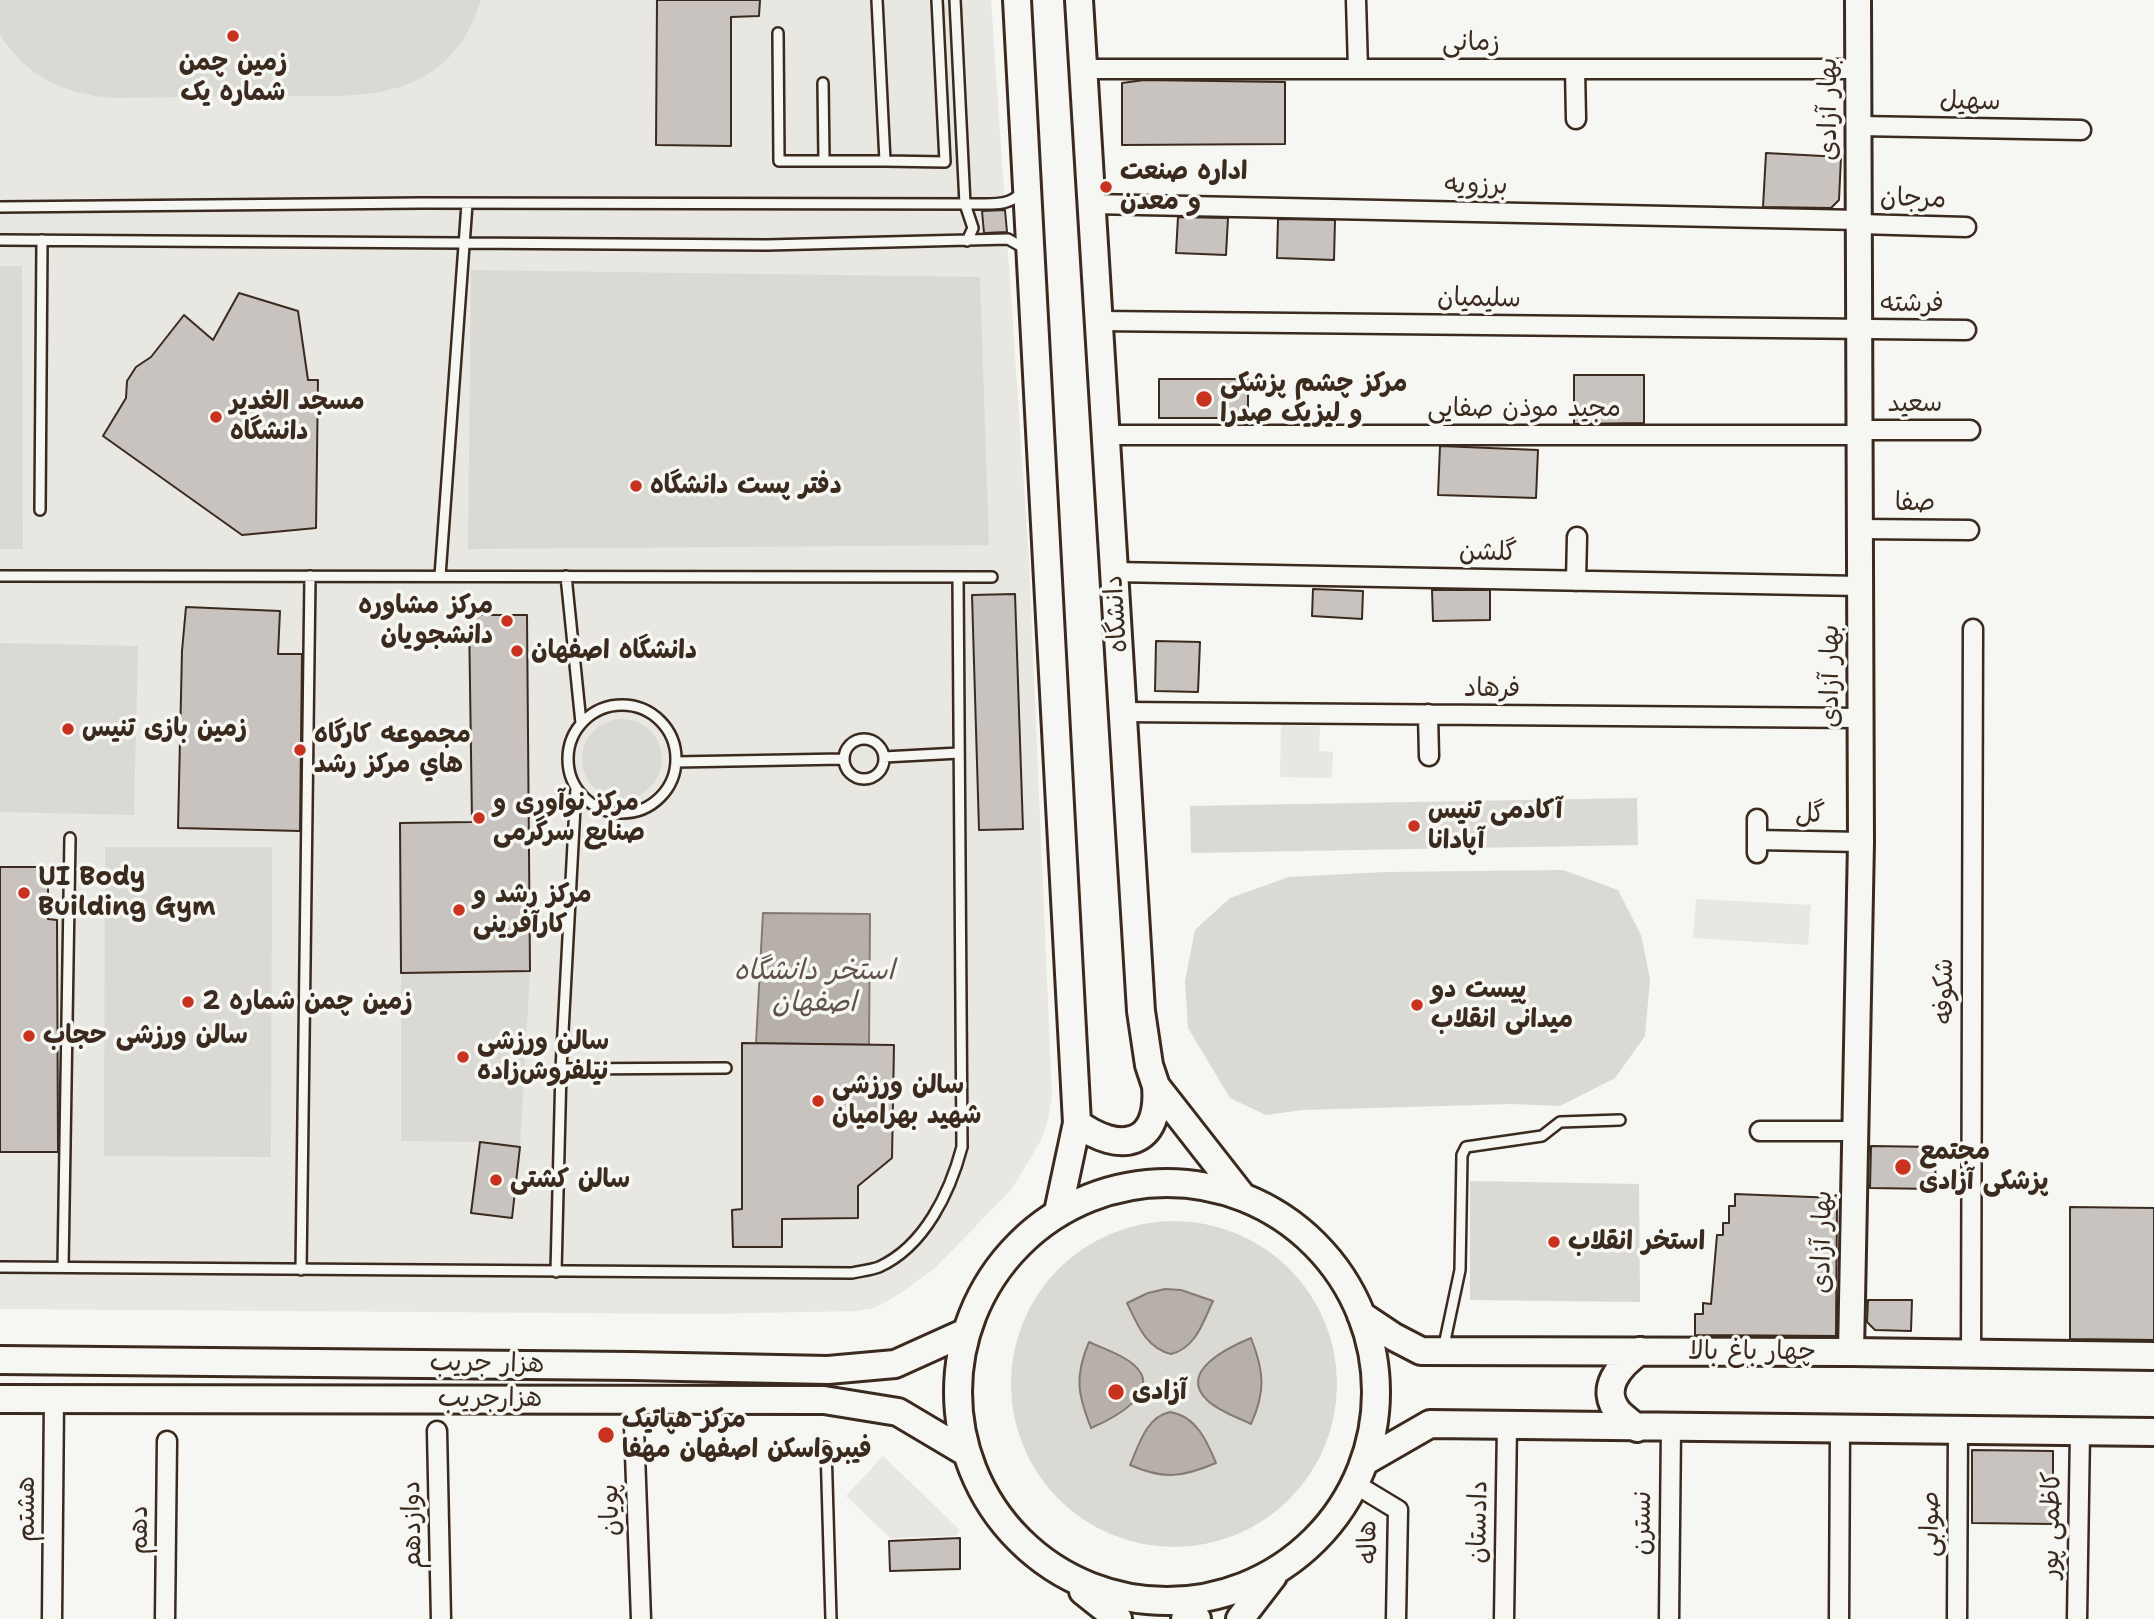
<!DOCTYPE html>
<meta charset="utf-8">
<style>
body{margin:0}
canvas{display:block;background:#f6f6f2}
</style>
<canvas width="2154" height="1619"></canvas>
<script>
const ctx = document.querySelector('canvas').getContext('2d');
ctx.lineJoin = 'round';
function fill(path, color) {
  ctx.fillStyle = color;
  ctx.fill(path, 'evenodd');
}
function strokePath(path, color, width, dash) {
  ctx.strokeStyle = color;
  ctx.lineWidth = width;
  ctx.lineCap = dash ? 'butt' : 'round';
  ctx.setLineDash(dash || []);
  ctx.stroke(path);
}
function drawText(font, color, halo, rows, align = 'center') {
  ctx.font = font + ' "Shantell Sans","Playpen Sans Arabic",sans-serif';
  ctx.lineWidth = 7;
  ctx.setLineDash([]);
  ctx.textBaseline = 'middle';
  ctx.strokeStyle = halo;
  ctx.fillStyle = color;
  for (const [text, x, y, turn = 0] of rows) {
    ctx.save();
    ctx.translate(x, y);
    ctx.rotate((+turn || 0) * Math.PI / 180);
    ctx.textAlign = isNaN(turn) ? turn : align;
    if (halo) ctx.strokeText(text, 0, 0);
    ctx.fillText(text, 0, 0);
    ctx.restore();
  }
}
const built = new Path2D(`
 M0 0H991L1029 561 1052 1096 1048 1120 1041 1140 1012 1189 935 1268 898 1295 874 1308 856 1311 706 1314 0 1309Z
 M1281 725 1320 726 1319 751 1333 752 1332 778 1280 777Z
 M1696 899 1811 905 1808 945 1693 938Z
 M883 1456 960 1530 956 1536 890 1538 846 1496Z`);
const green = new Path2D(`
 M0 0H481C447 107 358 96 268 96 216 97 164 97 113 98 74 95 37 82 12 51 8 45 1 39 0 33 0 23 0 10 0 0Z
 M0 266H22L23 549H0Z
 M471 270 980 277 989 545 468 549Z
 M0 643 138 646 134 815 0 812Z
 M582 759a40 40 0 1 1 80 0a40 40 0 1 1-80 0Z
 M1637 798 1638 845 1191 853 1190 806Z
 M105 847H272L271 1157 104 1156Z
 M1563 870 1618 890 1641 935 1650 979 1645 1036 1615 1078 1560 1106 1511 1104 1303 1110 1266 1115 1230 1098 1188 1028 1185 981 1195 930 1230 898 1289 877 1386 872Z
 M530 971 520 1147 480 1142 401 1141V973Z
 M1470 1181 1639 1184 1640 1302 1470 1300Z
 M1011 1384a163 163 0 1 1 326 0a163 163 0 1 1-326 0Z`);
const water = new Path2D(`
 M763 913 870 914 869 1045 756 1043Z
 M1165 1289 1181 1290 1213 1301C1203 1322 1196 1348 1171 1354 1146 1348 1137 1324 1127 1303L1148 1293Z
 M1251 1338C1264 1371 1266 1391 1251 1424 1237 1417 1220 1412 1208 1401 1176 1372 1229 1347 1251 1338Z
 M1089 1342C1104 1349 1121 1354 1133 1364 1166 1392 1112 1419 1091 1428 1078 1395 1074 1377 1089 1342Z
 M1170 1412C1196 1416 1207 1441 1216 1463 1183 1477 1164 1480 1130 1465 1139 1445 1146 1417 1170 1412Z`);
const building = new Path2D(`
 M657 0H760L759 16 731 17V146L656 145Z
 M1144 80 1285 82V144L1122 145V83Z
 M1766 153 1841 157 1839 200 1831 208 1763 207Z
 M1005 210 1007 232 984 233 982 211Z
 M1178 217 1228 218 1226 255 1176 253Z
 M1278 219 1335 220 1334 260 1277 258Z
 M239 293 298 311 308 380H318L316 528 242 535 103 436 126 398 127 381 136 367 151 357 184 315 213 340Z
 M1574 375H1644V423L1574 424Z
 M1159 379H1248V418H1159Z
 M1440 446 1538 450 1536 498 1438 495Z
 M1313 589 1363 591 1362 619 1312 616Z
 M1432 590H1490V620L1433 621Z
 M1015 594 1023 829 979 830 972 595Z
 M186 607 280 611 278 654H302L300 831 178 828 182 651Z
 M469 615H527L530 971 401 973 400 823 472 822Z
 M1156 641 1200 642 1198 692 1155 691Z
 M0 867H48V919L57 920 58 1152H0Z
 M742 1043 894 1045 892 1158 858 1186V1218L782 1219V1247H733L732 1210 742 1209Z
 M480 1142 520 1147 512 1218 471 1213Z
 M1871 1146 1936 1147 1935 1189 1870 1188Z
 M1735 1194 1837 1198 1836 1336 1695 1335V1314H1703V1303L1711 1304 1717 1235H1723V1223H1729V1206H1735Z
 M2070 1207 2154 1208V1340L2070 1339Z
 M1868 1300H1912L1911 1331 1875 1330 1867 1322Z
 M1972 1450 2053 1451V1524L1972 1523Z
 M960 1538V1569L890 1571 889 1541Z`);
const lane = new Path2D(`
 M877 0 885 161 945 162 937 0
 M955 0 965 204 973 228 967 241
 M778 33 779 161H885
 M823 83 824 160
 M0 207 421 203 984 204C999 204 1011 204 1022 192
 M0 240 767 245 1008 239 1024 248
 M40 510 42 240
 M0 576 992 577
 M440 576 467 204
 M566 576 581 723
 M568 759a54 54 0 1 1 108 0a54 54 0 1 1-108 0Z
 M844 759a20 20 0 1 1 40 0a20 20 0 1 1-40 0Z
 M884 757 959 753
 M676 762 843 759
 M561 1069 726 1068
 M0 1267 852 1273C861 1271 871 1270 879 1267 925 1246 950 1192 962 1147L958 577
 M63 1267 70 838
 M301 1270 310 576
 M556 1272 561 1069 576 788
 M1443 1350 1460 1270 1462 1155 1466 1147 1542 1136 1560 1122 1620 1120
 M826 1447 831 1619`);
const street = new Path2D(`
 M1356 0 1358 69
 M1083 69H1858
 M1575 69 1576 119
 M1859 126 2081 130
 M1092 204 1859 220
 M1859 224 1966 227
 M1099 321 1966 330
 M1860 430H1970
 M1106 435H1859
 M1860 529 1969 530
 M1114 572 1860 586
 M1576 581 1577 537
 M1123 712 1861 718
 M1428 714 1429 756
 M1757 819V853
 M1757 840 1861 842
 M1760 1131H1855
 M1971 1354 1973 629
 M633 1399 641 1619
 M437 1431 441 1619
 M1355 1484 1398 1510 1396 1619
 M52 1619 54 1399
 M165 1619 167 1441
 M1504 1619 1507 1425
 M1669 1619 1671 1428
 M1839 1619 1840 1429
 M1957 1619 1958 1430
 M2077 1619 2080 1432`);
const secondary = new Path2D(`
 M1851 1352 1861 842 1858 0`);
const primary = new Path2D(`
 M1017 0 1077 1123 1058 1212
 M1079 0 1141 1011 1149 1065 1156 1086 1242 1196
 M1077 1123C1120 1155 1161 1146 1156 1086
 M958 1392a209 209 0 1 1 418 0a209 209 0 1 1-418 0Z
 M1361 1315 1394 1337 1421 1351 1851 1352 2154 1356
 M0 1360 632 1366 828 1370 895 1364 966 1332
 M0 1399 824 1400 898 1412 967 1453
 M1637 1428C1631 1423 1624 1418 1619 1413 1598 1389 1620 1365 1640 1351
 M1364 1462 1430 1424 2154 1432
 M1083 1591 1118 1619
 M1185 1619H1197
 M1240 1619 1273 1576`);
const markers = [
 [233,36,7,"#c8321e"],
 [1106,187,7,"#c8321e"],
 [1204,399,9,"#c8321e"],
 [216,417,7,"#c8321e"],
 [636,486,7,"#c8321e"],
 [507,621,7,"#c8321e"],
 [517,651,7,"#c8321e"],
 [68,729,7,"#c8321e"],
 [300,750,7,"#c8321e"],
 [479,818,7,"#c8321e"],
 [1414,826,7,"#c8321e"],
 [24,893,7,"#c8321e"],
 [459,910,7,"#c8321e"],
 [188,1002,7,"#c8321e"],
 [1417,1005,7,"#c8321e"],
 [29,1036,7,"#c8321e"],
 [463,1057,7,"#c8321e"],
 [818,1101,7,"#c8321e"],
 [1903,1167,9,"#c8321e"],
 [496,1180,7,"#c8321e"],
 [1554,1242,7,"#c8321e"],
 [1116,1392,9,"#c8321e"],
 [606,1435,9,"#c8321e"]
];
const streetNames = [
 ["زمانی",1471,43],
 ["سهیل",1970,102,1],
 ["بهار آزادی",1829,109,-90],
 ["برزویه",1476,186,1],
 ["مرجان",1913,199,2],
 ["سلیمیان",1479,299,1],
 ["فرشته",1912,304],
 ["سعید",1915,404],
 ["مجید موذن صفایی",1524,409],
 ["صفا",1915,503],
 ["گلشن",1488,553,1],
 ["دانشگاه",1117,614,-94],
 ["بهار آزادی",1831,676,-90],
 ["فرهاد",1492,689],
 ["گل",1810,815,1],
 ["شکوفه",1945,991,-90],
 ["بهار آزادی",1823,1242,-89],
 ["چهار باغ بالا",1752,1352],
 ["هزار جریب",487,1364,1],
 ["هزارجریب",490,1399],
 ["هشتم",27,1509,-90],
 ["پویان",611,1510,-92],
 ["دادستان",1479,1522,-89],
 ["نسترن",1643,1523,-89],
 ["صوابی",1931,1524,-90],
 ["دوازدهم",413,1525,-91],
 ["کاظمی پور",2052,1525,-89],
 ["دهم",140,1530,-90],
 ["هاله",1369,1542,-93]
];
const poiNames = [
 ["زمین چمن",233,63,"center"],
 ["شماره یک",233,93,"center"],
 ["اداره صنعت",1120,172],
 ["و معدن",1120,202],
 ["مرکز چشم پزشکی",1220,384],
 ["و لیزیک صدرا",1220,414],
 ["مسجد الغدیر",230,402],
 ["دانشگاه",230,432],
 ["دفتر پست دانشگاه",650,486],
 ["مرکز مشاوره",493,606,"right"],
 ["دانشجویان",493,636,"right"],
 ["دانشگاه اصفهان",531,651],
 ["زمین بازی تنیس",82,729],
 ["مجموعه کارگاه",314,735],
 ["هاي مرکز رشد",314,765],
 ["مرکز نوآوری و",493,803],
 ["صنایع سرگرمی",493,833],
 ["آکادمی تنیس",1428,811],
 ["آپادانا",1428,841],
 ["UI Body",38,878],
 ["Building Gym",38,908],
 ["مرکز رشد و",473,895],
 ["کارآفرینی",473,925],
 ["پیست دو",1431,990],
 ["میدانی انقلاب",1431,1020],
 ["زمین چمن شماره 2",202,1002],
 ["سالن ورزشی حجاب",43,1036],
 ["سالن ورزشی",477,1042],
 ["نیلفروش‌زاده",477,1072],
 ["سالن ورزشی",832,1086],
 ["شهید بهرامیان",832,1116],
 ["مجتمع",1919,1152],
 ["پزشکی آزادی",1919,1182],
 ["سالن کشتی",510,1180],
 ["استخر انقلاب",1568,1242],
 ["آزادی",1132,1392],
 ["مرکز هپاتیک",622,1420],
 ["فیبرواسکن اصفهان مهفا",622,1450]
];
const waterNames = [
 ["استخر دانشگاه",814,972],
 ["اصفهان",814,1004]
];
fill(built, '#e8e7e2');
fill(green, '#dad9d3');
fill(water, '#b6b0a9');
strokePath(water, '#857a71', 2);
fill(building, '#c8c3be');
strokePath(building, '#3b2a1e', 2);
strokePath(lane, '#3b2a1e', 14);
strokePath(street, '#3b2a1e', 23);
strokePath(secondary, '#3b2a1e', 30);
strokePath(primary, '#3b2a1e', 32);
strokePath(lane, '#f6f6f2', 9);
strokePath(street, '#f6f6f2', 18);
strokePath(secondary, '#f6f6f2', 24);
strokePath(primary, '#f6f6f2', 26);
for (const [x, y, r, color] of markers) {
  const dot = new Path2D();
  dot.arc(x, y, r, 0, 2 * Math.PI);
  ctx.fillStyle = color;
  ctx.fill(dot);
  strokePath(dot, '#f6f6f2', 2.5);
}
drawText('26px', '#3b2a1e', '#f6f6f2', streetNames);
drawText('bold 26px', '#3b2a1e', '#f6f6f2', poiNames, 'left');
drawText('italic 28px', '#605248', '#f6f6f2', waterNames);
</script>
